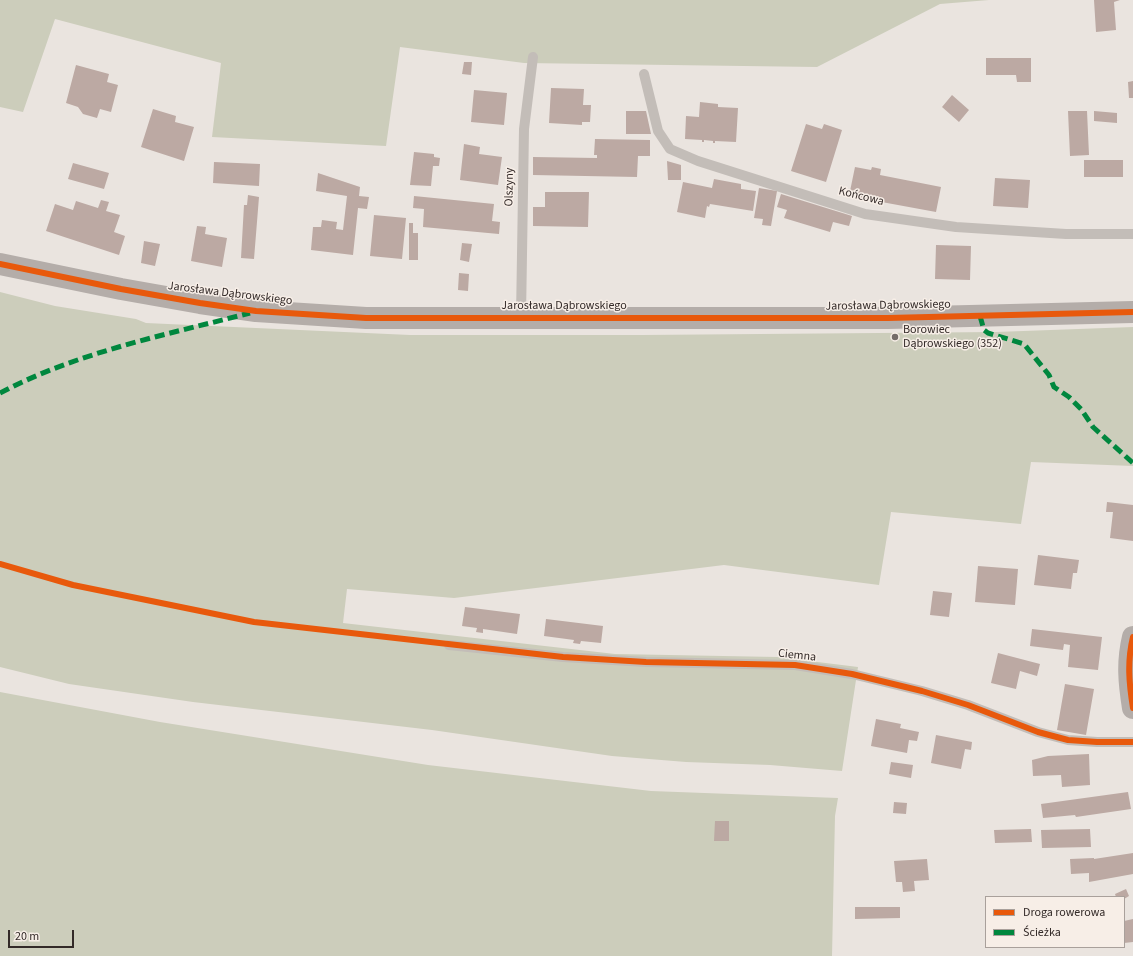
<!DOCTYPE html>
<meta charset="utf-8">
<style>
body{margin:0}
#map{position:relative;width:1133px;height:956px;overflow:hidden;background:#eae4df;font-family:"Source Sans 3",sans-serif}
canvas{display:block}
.legend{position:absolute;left:985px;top:896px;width:140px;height:52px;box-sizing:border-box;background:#f7eee7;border:1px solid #a9a09b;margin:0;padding:5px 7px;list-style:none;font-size:12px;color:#332a28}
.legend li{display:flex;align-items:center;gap:8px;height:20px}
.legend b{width:20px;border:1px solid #a9a09b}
.scale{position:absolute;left:8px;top:930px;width:66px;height:18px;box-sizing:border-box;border:2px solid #332a28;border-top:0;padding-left:5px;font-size:12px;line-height:14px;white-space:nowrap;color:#332a28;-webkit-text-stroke:3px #f7eee7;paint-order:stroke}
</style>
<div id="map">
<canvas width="1133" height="956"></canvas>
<ul class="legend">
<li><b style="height:5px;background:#e8590c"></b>Droga rowerowa</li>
<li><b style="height:5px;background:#00873e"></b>Ścieżka</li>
</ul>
<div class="scale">20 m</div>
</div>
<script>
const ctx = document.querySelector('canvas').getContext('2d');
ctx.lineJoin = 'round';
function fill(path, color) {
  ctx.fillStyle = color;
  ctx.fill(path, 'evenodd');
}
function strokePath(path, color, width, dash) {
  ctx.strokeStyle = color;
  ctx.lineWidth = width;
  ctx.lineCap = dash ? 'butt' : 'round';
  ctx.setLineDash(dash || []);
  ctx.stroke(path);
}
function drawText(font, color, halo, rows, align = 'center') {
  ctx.font = font + ' "Source Sans 3",sans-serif';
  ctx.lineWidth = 3;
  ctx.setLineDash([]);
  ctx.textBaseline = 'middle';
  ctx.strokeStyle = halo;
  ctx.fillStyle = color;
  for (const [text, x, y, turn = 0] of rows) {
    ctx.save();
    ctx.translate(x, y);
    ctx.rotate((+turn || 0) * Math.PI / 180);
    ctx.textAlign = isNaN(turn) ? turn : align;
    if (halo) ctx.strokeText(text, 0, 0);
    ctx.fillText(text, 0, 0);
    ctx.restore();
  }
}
const green = new Path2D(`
 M0 0H989L940 4 817 67 524 63 400 47 386 146 212 137 221 63 55 19 23 112 0 107Z
 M0 292 55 306 136 319 146 323 410 335H643L996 332 1133 327V466L1031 462 1021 524 891 512 879 585 724 565 454 598 347 589 343 623 615 654 777 657 858 667 842 771 770 765 686 762 612 756 432 730 193 702 69 684 0 667Z
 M0 692 160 722 428 765 651 791 838 798 835 816 832 956H0Z`);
const building = new Path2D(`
 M1094 0H1120L1114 2 1116 30 1096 32Z
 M986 58H1031V82H1017L1016 75H986Z
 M464 62H472L471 75 462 74Z
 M76 65 109 74 107 82 118 85 111 112 100 109 97 118 83 114 78 107 66 103Z
 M1133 81V98H1129L1128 82Z
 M551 88 584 89 583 105H591L590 122H582V125L549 123Z
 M474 90 507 93 504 125 471 122Z
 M952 95 969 110 959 122 942 107Z
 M700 102 718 104V107L738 108 736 142 715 141V143H713V141L704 140V142H702V140L685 139 686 116 699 117Z
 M153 109 176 116 175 122 194 127 184 161 141 147Z
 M626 111H646L651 134H626Z
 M1068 111H1087L1089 155 1070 156Z
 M1094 111 1117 113V123L1094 121Z
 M806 124 822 129 824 124 842 130 826 182 791 171Z
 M595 139 650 140V156H638L637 177 533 175V157L597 158V155H594Z
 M464 144 480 147 479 154 502 157 498 185 460 180Z
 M414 152 434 154V157L440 158 439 166H433L431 186 410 185Z
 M1084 160H1123V177H1084Z
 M667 161 681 165V180H668Z
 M214 162 260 164 259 186 213 183Z
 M73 163 109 173 104 189 68 179Z
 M855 167 871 170 872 167 881 169 880 175 941 187 936 212 849 196Z
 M318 173 360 187 359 196 369 197 367 209 358 208 353 255 311 250 313 227H321L322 220 337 222 336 229 343 230 347 196 316 191Z
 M995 178 1030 180 1028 208 993 206Z
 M714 179 741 184V189L756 191 753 211 710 204 709 207 707 206 705 218 677 212 683 182 712 188Z
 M759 188 777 191 771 226 762 225 763 219 754 218Z
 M545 192H589L588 227 533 226V207H545Z
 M781 194 852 216 849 226 833 222 830 232 784 218 787 210 777 207Z
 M248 195 259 197 254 259 241 258 244 205H247Z
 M414 196 494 204 492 221 500 222 499 234 423 227 424 209 413 208Z
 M101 200 109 202 106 211 120 215 114 232 125 236 119 255 46 231 55 204 73 210 76 201 98 208Z
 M374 215 406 218 402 259 370 256Z
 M409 223H413V233H418V260H409Z
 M197 226 206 227 205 234 227 238 222 267 191 261Z
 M144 241 160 244 155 266 141 263Z
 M462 243 472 244 469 262 460 260Z
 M936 245 971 246 970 280 935 279Z
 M459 273 469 274 468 291 458 290Z
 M1107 502 1133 505V541L1110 538 1113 512H1106Z
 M1038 555 1079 560 1077 573H1073L1071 589 1034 585Z
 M978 566 1018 569 1015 605 975 602Z
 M933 591 952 593 949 617 930 615Z
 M465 607 520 614 517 634 483 629V633L476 632 477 628 462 626Z
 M546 619 603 626 601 643 581 641 580 644 573 643 574 640 544 636Z
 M1032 629 1102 637 1098 670 1068 667 1070 645 1064 644 1063 650 1030 646Z
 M998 653 1040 664 1037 676 1020 671 1016 689 991 683Z
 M1065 684 1094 689 1086 735 1057 730Z
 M876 719 901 724 900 728 919 732 917 741 909 740 907 753 871 746Z
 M936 735 972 742 971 750 965 749 961 769 931 763Z
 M1089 754 1090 785 1062 787 1061 775 1033 776 1032 760 1048 756Z
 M891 762 913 765 911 778 889 774Z
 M1128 792 1131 809 1076 817 1075 815 1043 818 1041 804Z
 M894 802 907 803 906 814 893 813Z
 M715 821H729V841H714Z
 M1031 829 1032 842 995 843 994 830Z
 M1090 829 1091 847 1042 848 1041 830Z
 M1133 853V874L1089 882V873L1071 874 1070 859 1094 858V859Z
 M927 859 929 880 914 881 915 891 903 892 902 882H896L894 861Z
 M1126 889 1129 896 1124 899V897H1116L1115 894Z
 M855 907H900V918L855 919Z
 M1133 919V942L1124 943V921Z`);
const lane = new Path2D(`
 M644 74 658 131 670 149 698 161 865 214 956 227 1066 234H1133
 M521 317 524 129 533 57
 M449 645 563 657 646 662 795 665 852 674 922 691 968 705 1038 732 1068 740 1097 742H1133`);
const secondary = new Path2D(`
 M0 264 121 289 200 303 256 311 366 318H888L1133 312
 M1133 637C1127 662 1129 683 1133 708`);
const quiet = new Path2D(`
 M980 316 984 330 988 333 1024 344 1049 375 1054 387 1069 397 1081 409 1093 427 1133 463
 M0 393C78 352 165 335 250 313`);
const cycleway = new Path2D(`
 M0 264 121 289 200 303 256 311 366 318H888L1133 312
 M0 564 73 585 254 622 563 657 646 662 795 665 852 674 922 691 968 705 1038 732 1068 740 1097 742H1133
 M1133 637C1127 662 1129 683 1133 708`);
const markers = [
 [895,337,4,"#736b68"]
];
const streetNames = [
 ["Olszyny",510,187,-89],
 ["Końcowa",861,197,14],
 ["Jarosława Dąbrowskiego",230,294,7],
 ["Jarosława Dąbrowskiego",564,306],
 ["Jarosława Dąbrowskiego",888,306,-1],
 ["Ciemna",797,656,6]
];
const poiNames = [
 ["Borowiec",903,330],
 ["Dąbrowskiego (352)",903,344]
];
fill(green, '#cccdbb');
fill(building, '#bca9a3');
strokePath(lane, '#c3bdb8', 10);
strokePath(secondary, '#b4ada9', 22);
strokePath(quiet, '#00873e', 5, [10, 5]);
strokePath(cycleway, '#e8590c', 6);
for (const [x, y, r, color] of markers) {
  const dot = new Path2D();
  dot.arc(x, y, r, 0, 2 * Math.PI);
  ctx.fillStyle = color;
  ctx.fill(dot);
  strokePath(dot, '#f7eee7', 1.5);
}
drawText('12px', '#332a28', '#f7eee7', streetNames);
drawText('12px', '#332a28', '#f7eee7', poiNames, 'left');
</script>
